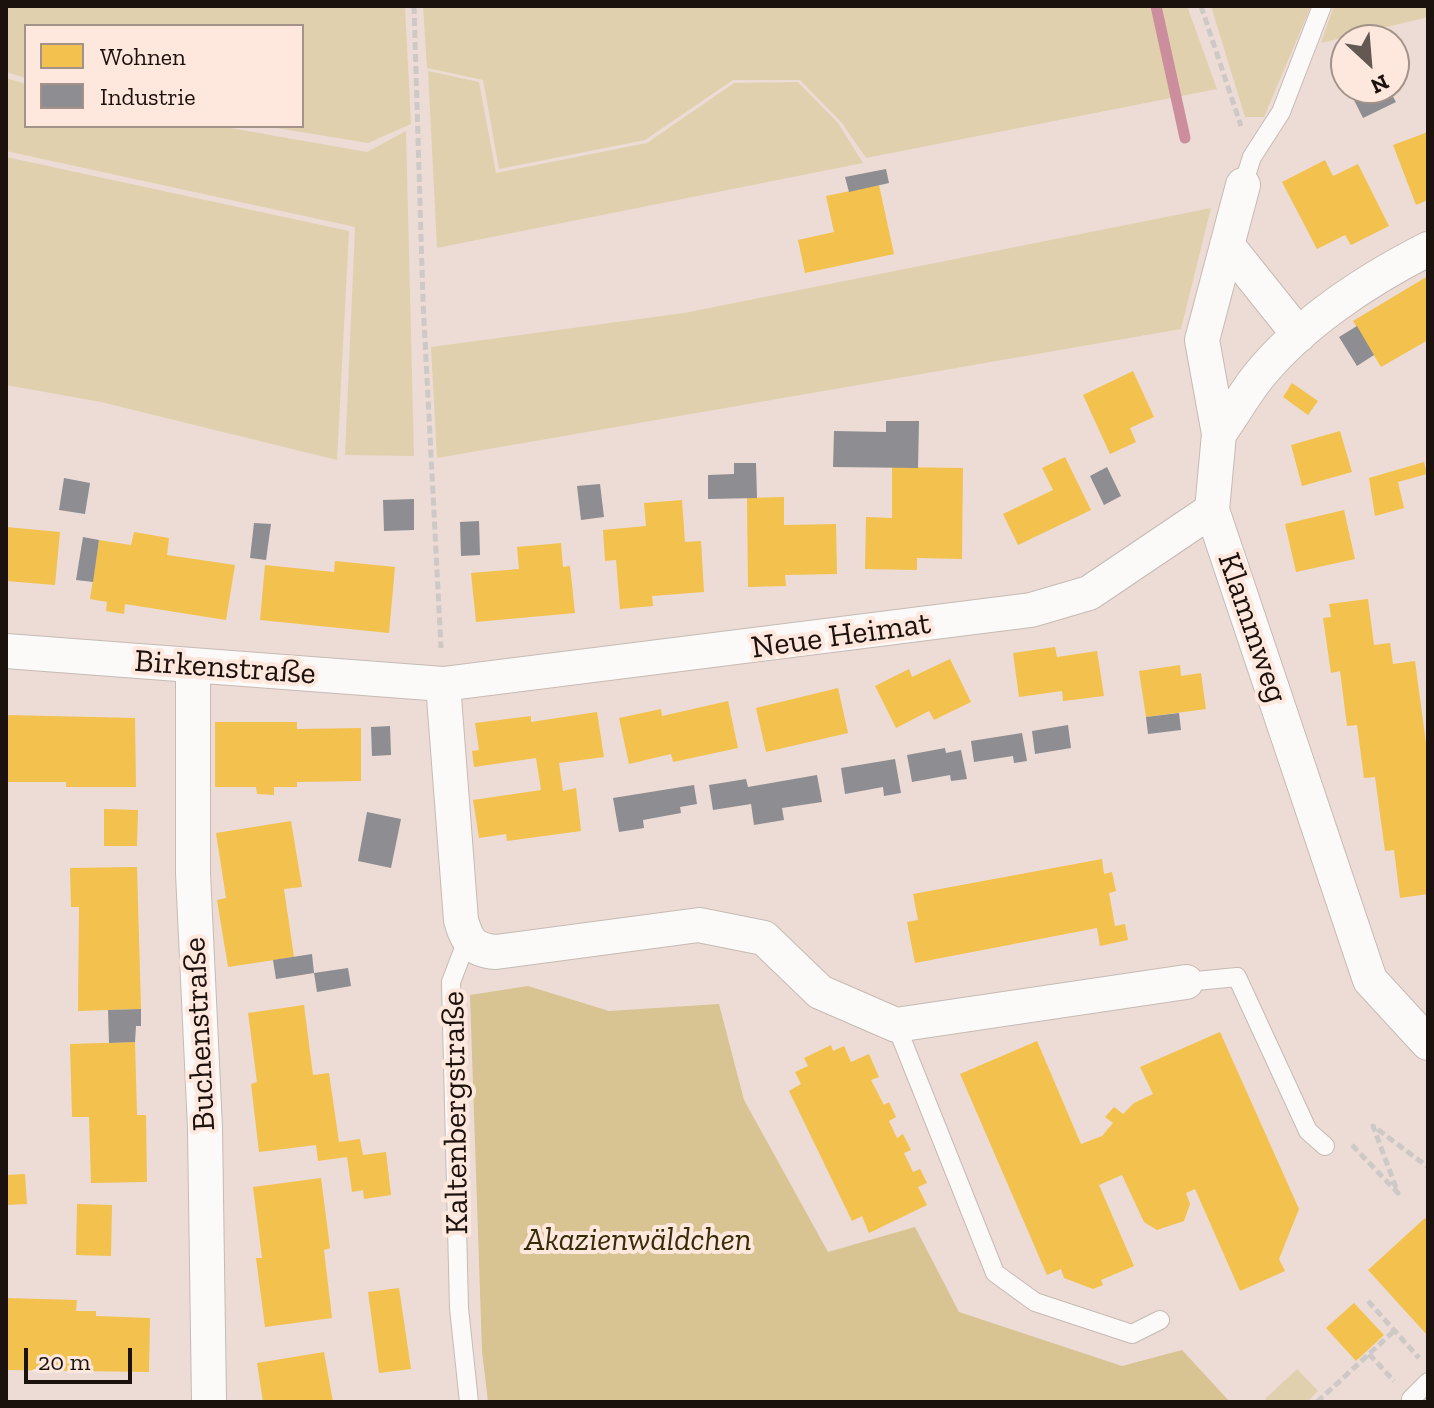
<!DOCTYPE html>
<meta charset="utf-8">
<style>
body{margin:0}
#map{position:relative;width:1434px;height:1408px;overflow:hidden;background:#ecdcd5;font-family:"Zilla Slab",serif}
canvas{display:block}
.frame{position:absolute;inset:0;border:8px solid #1b110d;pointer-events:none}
.legend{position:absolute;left:24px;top:24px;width:280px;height:104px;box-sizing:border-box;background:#fee8dd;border:2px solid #a3928a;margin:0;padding:10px 14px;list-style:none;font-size:24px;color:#1b110d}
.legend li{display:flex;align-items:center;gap:16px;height:40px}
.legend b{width:40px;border:2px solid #a3928a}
.north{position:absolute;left:1330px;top:24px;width:80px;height:80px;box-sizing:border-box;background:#fee8dd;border:2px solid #a3928a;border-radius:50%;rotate:154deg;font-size:22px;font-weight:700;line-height:32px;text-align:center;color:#1b110d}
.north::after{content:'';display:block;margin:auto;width:28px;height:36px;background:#645853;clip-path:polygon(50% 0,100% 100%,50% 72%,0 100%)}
.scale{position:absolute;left:24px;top:1348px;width:108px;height:36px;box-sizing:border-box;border:4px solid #1b110d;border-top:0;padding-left:10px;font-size:24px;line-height:28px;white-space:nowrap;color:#1b110d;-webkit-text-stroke:6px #fee8dd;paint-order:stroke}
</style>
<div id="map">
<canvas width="1434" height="1408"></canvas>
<div class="frame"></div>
<ul class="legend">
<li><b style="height:22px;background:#f2c14e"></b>Wohnen</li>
<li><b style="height:22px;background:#8d8d92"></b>Industrie</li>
</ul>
<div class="north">N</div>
<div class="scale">20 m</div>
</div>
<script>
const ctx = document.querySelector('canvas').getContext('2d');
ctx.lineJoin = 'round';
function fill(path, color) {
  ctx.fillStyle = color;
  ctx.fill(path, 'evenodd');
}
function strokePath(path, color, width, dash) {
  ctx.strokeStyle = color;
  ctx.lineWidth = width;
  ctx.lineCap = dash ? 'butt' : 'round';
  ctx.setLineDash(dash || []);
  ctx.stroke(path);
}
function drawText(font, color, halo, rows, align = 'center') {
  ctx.font = font + ' "Zilla Slab",serif';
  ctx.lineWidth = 8;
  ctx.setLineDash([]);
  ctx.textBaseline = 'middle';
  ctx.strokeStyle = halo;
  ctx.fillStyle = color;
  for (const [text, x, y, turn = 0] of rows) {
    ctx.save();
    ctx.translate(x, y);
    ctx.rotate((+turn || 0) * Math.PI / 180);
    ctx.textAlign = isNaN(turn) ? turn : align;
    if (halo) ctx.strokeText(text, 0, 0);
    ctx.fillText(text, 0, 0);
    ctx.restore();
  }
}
const green = new Path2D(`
 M6 6H405L411 124 368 143 264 126H302V26H26V78L6 72Z
 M423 6H1187L1217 89 866 158 842 123 800 80H733L645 140 499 169 483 80 427 68Z
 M1211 6H1311L1264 117H1245Z
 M1334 6H1428V17L1321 43Z
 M428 71 479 82 496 173 647 143 734 83 798 82 838 123 863 163 437 248Z
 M6 78 26 84V126H219L367 152 406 131 414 456 345 455 355 227 6 151Z
 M6 157 349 231 337 460 101 402 6 385Z
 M1211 208 1181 329 437 458 431 347 684 313Z
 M1297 1369 1318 1391 1307 1402H1268L1265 1399Z`);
const forest = new Path2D(`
 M528 986 609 1011 719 1004 744 1100 828 1252 915 1227 959 1312 1122 1366 1182 1350 1230 1402H488L482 1351 470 995Z`);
const homes = new Path2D(`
 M1428 132V200L1416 205 1393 145Z
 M1325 160 1333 176 1358 164 1389 226 1351 245 1345 235 1317 249 1282 182Z
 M879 185 894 254 805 273 798 240 834 232 826 196Z
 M1428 276V340L1381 367 1353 321Z
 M1133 371 1154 417 1130 428 1136 442 1110 454 1083 395Z
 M1292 383 1318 401 1308 415 1283 397Z
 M1340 431 1352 472 1302 486 1291 445Z
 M1065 457 1091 510 1018 545 1003 514 1053 490 1042 468Z
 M1424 462 1427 474 1398 482 1404 508 1375 516 1369 478Z
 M892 467 963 468 962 559 917 558V570L865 569 866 517 892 518Z
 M784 497V525L836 524 837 574 785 575 786 586 748 587 747 498Z
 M682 500 685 542 701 541 704 592 652 596 653 606 620 609 616 560 605 561 603 530 646 526 644 503Z
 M1344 510 1355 559 1296 572 1285 524Z
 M6 527 60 532 55 585 6 581Z
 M134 532 169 538 167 555 235 565 226 620 125 604 124 614 106 611 107 602 90 599 99 540 131 545Z
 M561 543 563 567 570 566 575 613 476 622 471 573 519 569 517 547Z
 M335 561 395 567 389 633 260 620 265 565 334 572Z
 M1368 599 1374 645 1390 643 1393 664 1415 661 1428 758V894L1400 898 1394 850 1385 851 1375 777 1364 778 1357 725 1347 726 1340 671 1331 673 1323 618 1331 617 1329 604Z
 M1055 647 1057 657 1097 651 1104 696 1063 701 1062 691 1019 697 1013 653Z
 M950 659 971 702 934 720 929 711 896 728 875 686 909 669 912 677Z
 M1180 665 1181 676 1201 673 1206 709 1146 717 1139 671Z
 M838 688 848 733 766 752 756 708Z
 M728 701 738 748 673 762 671 754 629 764 619 718 661 709 662 716Z
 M597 712 604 757 559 763 563 791 576 788 581 831 507 841 506 834 479 838 473 800 541 790 536 758 474 767 472 751 479 750 475 723 531 716V722Z
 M6 715 135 718 136 787H66V782H6Z
 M215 722H297V729L361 728V781L297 782V787H274V795L257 794 256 787H215Z
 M104 809 138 810 137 846H104Z
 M291 821 302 887 284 889 294 957 228 967 217 900 226 898 216 833Z
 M1102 859 1104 874 1112 872 1116 891 1109 893 1115 926 1125 924 1128 940 1100 946 1097 928 915 963 907 922 918 920 913 894Z
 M137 867 141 1009 78 1011 79 907H71L70 868Z
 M304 1005 313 1075 329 1073 339 1142 360 1139 363 1155 386 1152 391 1195 364 1199 363 1190 352 1192 347 1157 318 1161 316 1145 259 1152 251 1084 257 1082 248 1013Z
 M1220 1032 1299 1209 1279 1259 1285 1271 1240 1291 1195 1189 1186 1193 1190 1204 1184 1221 1157 1230 1144 1222 1122 1175 1099 1185 1134 1266 1101 1280 1103 1285 1093 1289 1064 1278 1061 1269 1047 1275 960 1074 1037 1041 1081 1144 1102 1136 1113 1123 1105 1117 1114 1107 1123 1114 1134 1103 1153 1094 1140 1067Z
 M135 1042 137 1115H146L147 1182 91 1183 89 1117H72L70 1044Z
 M831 1045 833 1051 844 1046 851 1062 869 1054 879 1077 871 1080 884 1105 889 1102 896 1117 889 1121 897 1138 903 1134 911 1150 904 1153 913 1172 920 1169 927 1183 918 1187 927 1205 869 1233 862 1216 852 1221 789 1091 801 1084 795 1072 808 1066 804 1058Z
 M25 1174 27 1204 6 1205V1175Z
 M321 1178 330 1248 324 1250 332 1318 265 1327 256 1258H262L253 1187Z
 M77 1204 112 1205 111 1256 76 1255Z
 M1425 1218 1428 1222V1336L1368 1270Z
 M399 1288 411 1369 379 1373 368 1292Z
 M6 1298 77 1300 76 1311H96V1316L150 1318 149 1372 6 1370Z
 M1354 1303 1384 1335 1356 1361 1326 1328Z
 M324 1352 333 1402H263L257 1363Z`);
const industry = new Path2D(`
 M1346 55V84L1335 60Z
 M1348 88H1388L1396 102 1363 118Z
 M886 169 889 183 849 192 845 177Z
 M1357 326 1374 355 1357 366 1339 337Z
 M886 421H919L918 468 833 467 834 431 886 432Z
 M734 463H756L757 498 708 499V475L734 474Z
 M1107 467 1121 496 1104 505 1090 476Z
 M64 478 90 483 85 514 59 510Z
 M600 484 604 517 581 520 577 486Z
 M414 499V530L384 531 383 500Z
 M479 521 480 555 461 556 460 522Z
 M254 523 271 524 266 560 250 558Z
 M83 537 99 540 93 582 76 580Z
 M1179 713 1181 730 1148 734 1146 717Z
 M1068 725 1071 748 1035 754 1032 731Z
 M390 726 391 755 372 756 371 727Z
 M1022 733 1027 761 1014 763 1013 756 974 762 971 741Z
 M945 748 946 753 961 750 967 779 951 781 950 775 912 782 907 755Z
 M895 759 901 793 884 796 883 787 845 794 841 768Z
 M817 775 822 802 782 808 784 820 754 825 751 804 713 810 709 785 746 779 748 787Z
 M694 785 697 804 680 807 681 813 643 820 644 828 619 832 613 798Z
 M367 812 401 819 391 868 358 861Z
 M312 954 314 973 348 968 351 986 317 992 314 973 276 979 273 960Z
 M141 1009V1026H136L135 1042 109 1043 108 1010Z`);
const stream = new Path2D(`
 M1156 6 1185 138`);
const path = new Path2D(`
 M414 6 423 301 441 648
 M1201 6 1241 126
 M1352 1145 1398 1193 1373 1126 1428 1167
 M1368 1301 1419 1358
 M1369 1354 1394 1381
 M1317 1402 1394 1331`);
const service = new Path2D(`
 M1243 185 1252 157 1281 112 1322 6
 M467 940 451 982 459 1308 469 1402
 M1186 982 1237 977 1308 1131 1325 1146
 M896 1025 995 1273 1035 1302 1132 1334 1160 1320
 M1411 1399 1428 1382`);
const minor = new Path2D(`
 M1243 185 1202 340 1219 434 1212 510 1370 980 1428 1043
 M1227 245 1299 335
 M1219 434C1232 416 1243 396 1257 378 1300 324 1367 280 1428 249
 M6 651 443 684 1031 610 1089 593 1212 510
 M193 666V873L205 1128 209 1402
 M443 684 461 920C467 942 473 950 496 952L699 925 764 938 820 992 896 1025 1186 982`);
const streetNames = [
 ["Klammweg",1252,628,71],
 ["Neue Heimat",841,636,-8],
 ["Birkenstraße",225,668,4],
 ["Buchenstraße",200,1034,-93],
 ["Kaltenbergstraße",456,1113,-91]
];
const parkNames = [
 ["Akazienwäldchen",638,1241]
];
fill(green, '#e1d0ae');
fill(forest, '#d8c393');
fill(homes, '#f2c14e');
fill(industry, '#8d8d92');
strokePath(stream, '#cc8e9d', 11);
strokePath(service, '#c6bab4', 20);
strokePath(minor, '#c6bab4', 36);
strokePath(path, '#cec9c7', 5, [8, 4]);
strokePath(service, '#fcfaf9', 18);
strokePath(minor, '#fcfaf9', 34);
drawText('32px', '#1b110d', '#fee8dd', streetNames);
drawText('italic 32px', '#362c07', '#fee8dd', parkNames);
</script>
